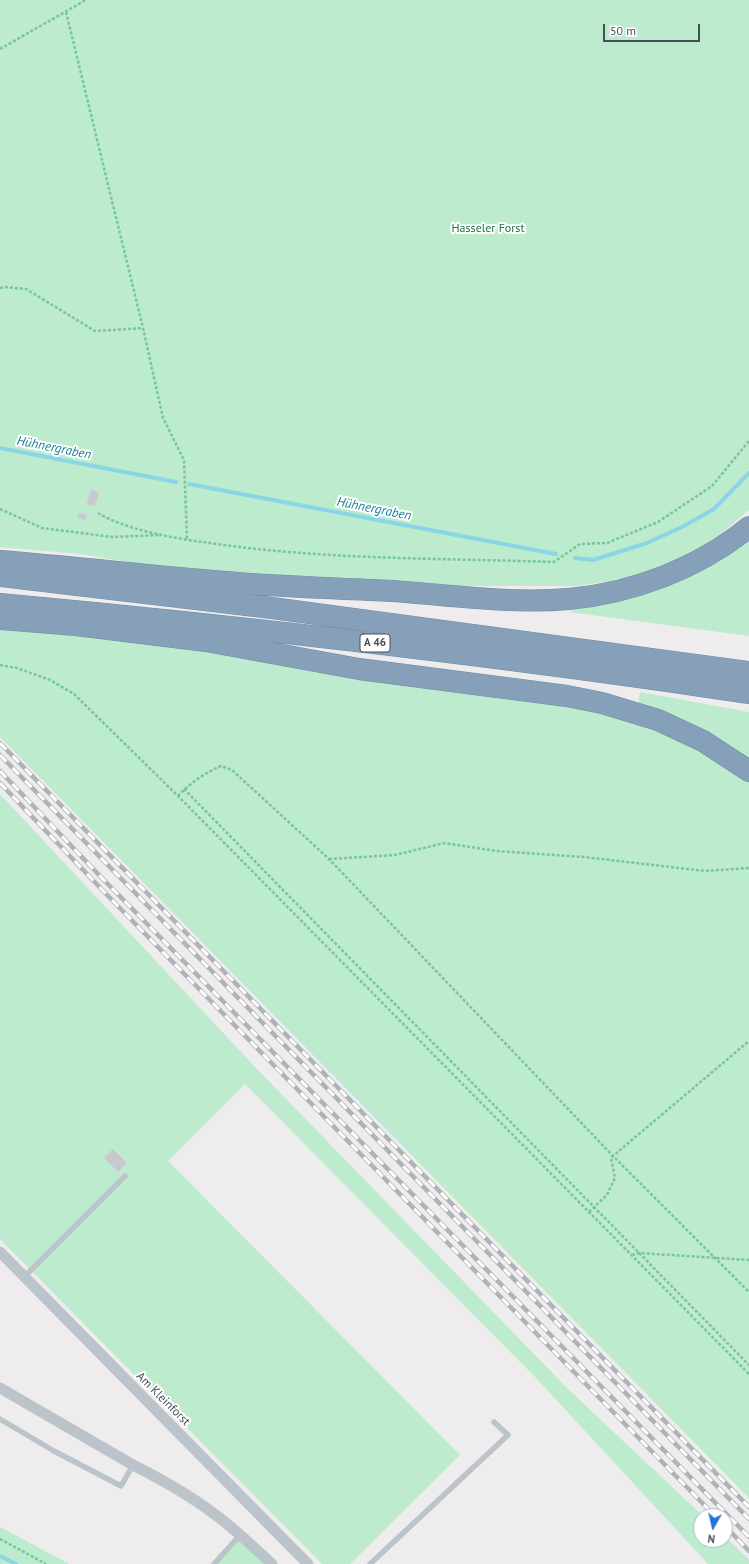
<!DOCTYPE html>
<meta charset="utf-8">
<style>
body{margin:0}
#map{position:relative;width:749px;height:1564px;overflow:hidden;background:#efeced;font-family:"PT Sans",sans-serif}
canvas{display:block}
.north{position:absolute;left:693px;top:1508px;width:40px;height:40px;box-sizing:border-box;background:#fff;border:1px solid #b5b9bd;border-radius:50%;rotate:188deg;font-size:11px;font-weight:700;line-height:16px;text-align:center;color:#465059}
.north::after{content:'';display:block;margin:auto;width:14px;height:18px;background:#2274d3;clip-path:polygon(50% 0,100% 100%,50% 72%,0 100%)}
.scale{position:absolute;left:603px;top:24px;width:97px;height:18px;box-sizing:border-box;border:2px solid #465059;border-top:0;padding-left:5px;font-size:12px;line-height:14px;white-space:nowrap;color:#465059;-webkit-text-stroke:3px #fff;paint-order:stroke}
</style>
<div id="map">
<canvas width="749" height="1564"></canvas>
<div class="north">N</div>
<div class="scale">50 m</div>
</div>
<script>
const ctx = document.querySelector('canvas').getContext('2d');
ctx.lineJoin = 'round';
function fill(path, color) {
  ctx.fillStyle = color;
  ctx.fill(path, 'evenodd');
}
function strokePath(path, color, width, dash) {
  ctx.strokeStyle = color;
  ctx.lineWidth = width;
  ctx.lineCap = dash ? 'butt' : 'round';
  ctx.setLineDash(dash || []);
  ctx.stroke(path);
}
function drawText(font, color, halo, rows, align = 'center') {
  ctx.font = font + ' "PT Sans",sans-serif';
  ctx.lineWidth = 4;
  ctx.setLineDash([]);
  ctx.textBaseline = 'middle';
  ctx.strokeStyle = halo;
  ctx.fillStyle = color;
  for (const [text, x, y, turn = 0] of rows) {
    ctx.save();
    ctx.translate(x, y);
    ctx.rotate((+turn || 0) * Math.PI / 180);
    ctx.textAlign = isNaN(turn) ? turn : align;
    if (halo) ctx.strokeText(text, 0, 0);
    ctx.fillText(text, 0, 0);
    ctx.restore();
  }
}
const green = new Path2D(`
 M0 0H749V510L718 536 699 548 673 561 638 574 609 581 577 586H431L171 569 80 554 0 547Z
 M749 536V636L569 612 594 603Z
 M0 630 69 635 205 649 548 703 596 712 636 721 640 692 749 712V1498L0 737Z
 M0 794 256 1068 568 1389 703 1516H701V1540H725V1536L749 1560V1564H708L537 1379 245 1084 168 1161 460 1455 350 1564H322L0 1239Z
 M0 1527 6 1530 69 1564H0Z
 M240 1535 270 1564H214Z`);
const stream = new Path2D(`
 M0 448 176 482
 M189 484 556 554
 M575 558 593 560 647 543 682 527 714 509 749 473
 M0 1556 16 1564`);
const building = new Path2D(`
 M91 490 99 492 95 506 87 504Z
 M79 513 87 515 86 520 78 518Z
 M113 1149 127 1163 118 1172 104 1158Z`);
const path = new Path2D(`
 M66 12 143 328 163 418 184 460 187 540
 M0 49 86 0
 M0 288 5 287 26 289 95 331 143 328
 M0 509 42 528 112 537 159 535
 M98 513C124 529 172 538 203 542 319 560 437 558 554 562L580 544 607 543 658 522 712 486 749 441
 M0 665 17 668 50 680 74 694 178 796 749 1374
 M184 789 749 1365
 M178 796C189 784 206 772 221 766L232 770 329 859 613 1156 749 1292
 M329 859 395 855 444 843 496 851 584 857 705 871 749 868
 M589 1212 607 1195 615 1178 611 1158 613 1156 749 1041
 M632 1255 639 1253 749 1260
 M0 1539 46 1564`);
const service = new Path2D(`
 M24 1277 125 1176
 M0 1419 54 1451 121 1486 133 1465
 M214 1564 240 1535
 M370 1564 508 1435 494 1422`);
const minor = new Path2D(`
 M0 1252 308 1564
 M0 1388 133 1465C165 1481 198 1500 226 1523 242 1536 257 1550 272 1564`);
const motorway = new Path2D(`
 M0 561C76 567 151 576 226 582 281 587 337 588 392 591 450 595 510 604 569 599 633 593 699 568 749 527
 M0 576 272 608 749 672
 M0 604C250 627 500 656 749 693
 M0 619 76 625 206 641 359 669 567 696 602 703 658 720 703 741 749 771`);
const rail = new Path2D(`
 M0 743 749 1507
 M0 755 749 1519
 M0 771 100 876 749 1537
 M0 783 110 898 715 1516
 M725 1526 749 1551`);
const shields = [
 [375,643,30]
];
const shieldNames = [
 ["A 46",375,643]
];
const parkNames = [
 ["Hasseler Forst",488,229]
];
const streetNames = [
 ["Am Kleinforst",163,1399,45]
];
const waterNames = [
 ["Hühnergraben",54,448,11],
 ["Hühnergraben",374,509,11]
];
fill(green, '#bcebcd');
strokePath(stream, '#8bd6e6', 4);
fill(building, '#c7c9cf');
strokePath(building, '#d1d3d8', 1);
strokePath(motorway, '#728ba5', 22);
strokePath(path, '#76c79d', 2.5, [3, 2]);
strokePath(service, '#bbc4cb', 5.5);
strokePath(minor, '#bbc4cb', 11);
strokePath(motorway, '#86a0b9', 21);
strokePath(rail, '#afb2b7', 4.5);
strokePath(rail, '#fff', 3, [9]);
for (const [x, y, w] of shields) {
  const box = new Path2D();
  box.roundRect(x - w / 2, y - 9, w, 18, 3);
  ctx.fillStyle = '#fff';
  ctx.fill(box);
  strokePath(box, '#465059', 1);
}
drawText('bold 11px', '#465059', null, shieldNames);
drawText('12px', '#1b7546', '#fff', parkNames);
drawText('12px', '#465059', '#fff', streetNames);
drawText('italic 13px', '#147e97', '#fff', waterNames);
</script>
